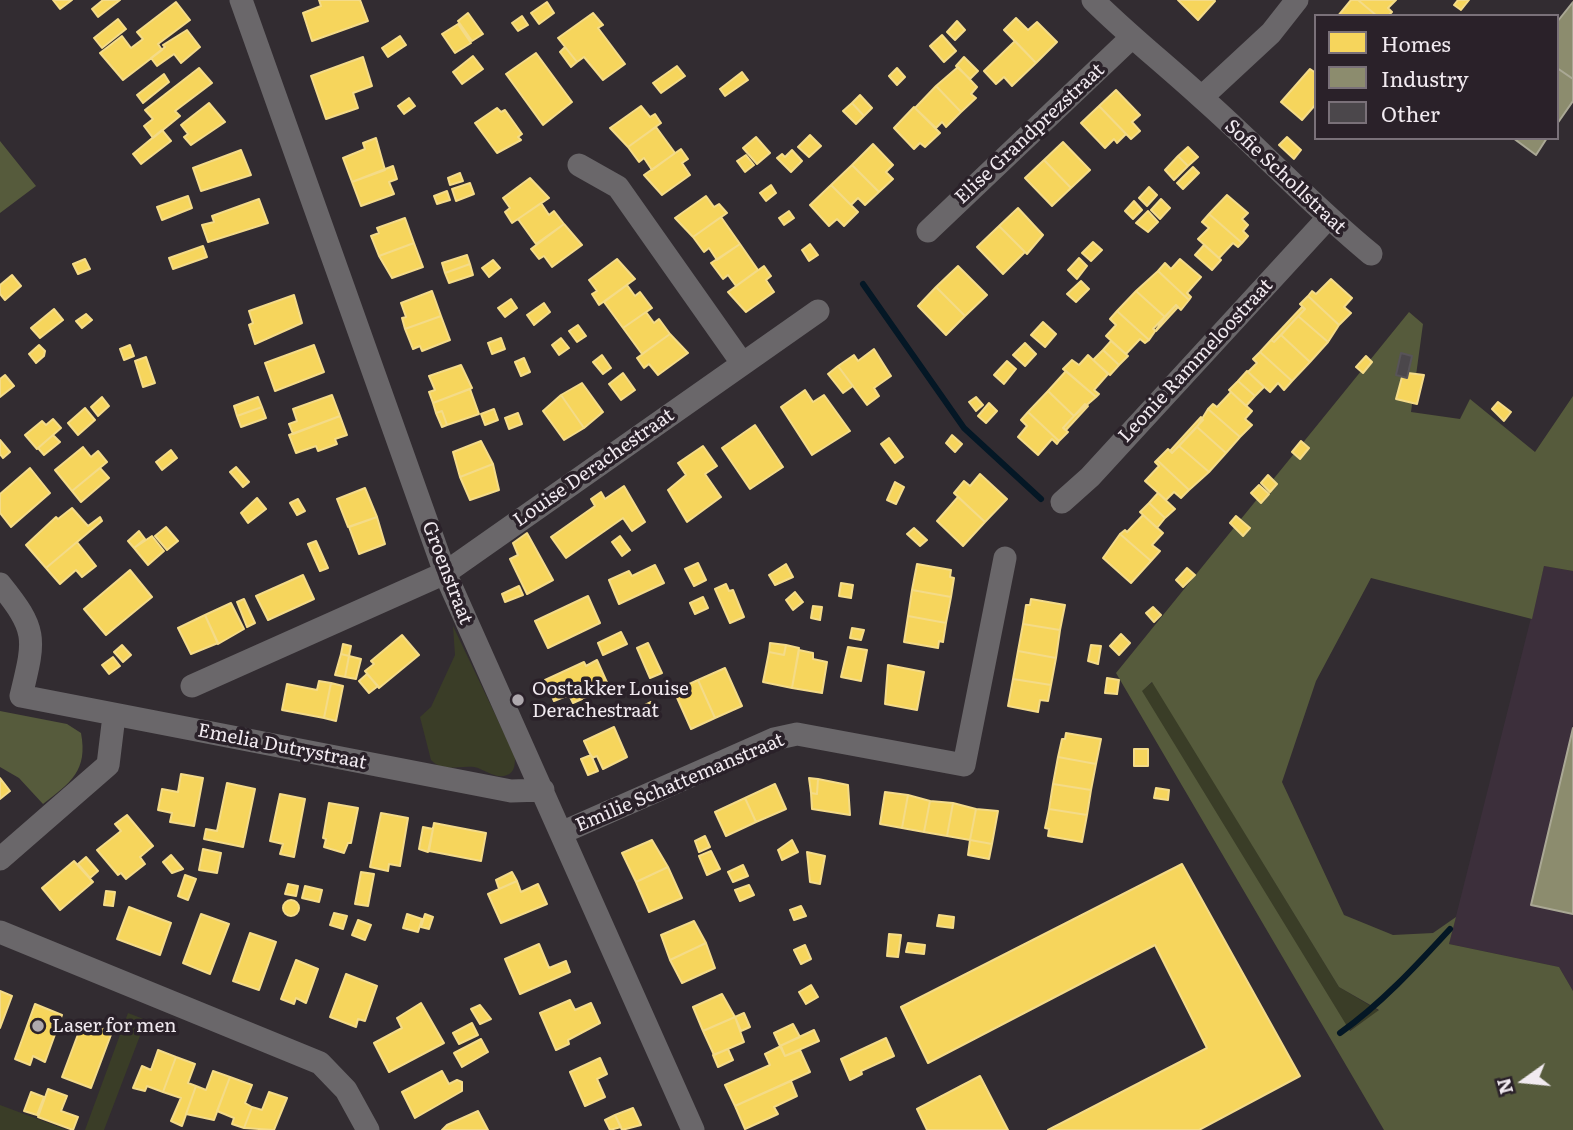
<!DOCTYPE html>
<style>
body{margin:0}
#map{position:relative;width:1573px;height:1130px;overflow:hidden;background:#322c31;font-family:Literata,serif}
canvas{display:block}
.legend{position:absolute;left:1314px;top:14px;width:245px;height:126px;box-sizing:border-box;background:#2a2129;border:2px solid #7a7179;margin:0;padding:9px 12px;list-style:none;font-size:21px;color:#f1eaf0}
.legend li{display:flex;align-items:center;gap:14px;height:35px}
.legend b{width:35px;border:2px solid #7a7179}
.north{position:absolute;left:1489px;top:1046px;width:70px;height:70px;-webkit-text-stroke:5px #2a2129;paint-order:stroke;rotate:255deg;font-size:19px;font-weight:700;line-height:28px;text-align:center;color:#f1eaf0}
.north::after{content:'';display:block;margin:auto;width:24px;height:32px;background:#f1eaf0;clip-path:polygon(50% 0,100% 100%,50% 72%,0 100%)}
</style>
<div id="map">
<canvas width="1573" height="1130"></canvas>
<ul class="legend">
<li><b style="height:19px;background:#f6d55c"></b>Homes</li>
<li><b style="height:19px;background:#8c8c6e"></b>Industry</li>
<li><b style="height:19px;background:#4b474b"></b>Other</li>
</ul>
<div class="north">N</div>
</div>
<script>
const ctx = document.querySelector('canvas').getContext('2d');
ctx.lineJoin = 'round';
function fill(path, color) {
  ctx.fillStyle = color;
  ctx.fill(path, 'evenodd');
}
function strokePath(path, color, width, dash) {
  ctx.strokeStyle = color;
  ctx.lineWidth = width;
  ctx.lineCap = dash ? 'butt' : 'round';
  ctx.setLineDash(dash || []);
  ctx.stroke(path);
}
function drawText(font, color, halo, rows, align = 'center') {
  ctx.font = font + ' Literata,serif';
  ctx.lineWidth = 7;
  ctx.setLineDash([]);
  ctx.textBaseline = 'middle';
  ctx.strokeStyle = halo;
  ctx.fillStyle = color;
  for (const [text, x, y, turn = 0] of rows) {
    ctx.save();
    ctx.translate(x, y);
    ctx.rotate((+turn || 0) * Math.PI / 180);
    ctx.textAlign = isNaN(turn) ? turn : align;
    if (halo) ctx.strokeText(text, 0, 0);
    ctx.fillText(text, 0, 0);
    ctx.restore();
  }
}
const built = new Path2D(`
 M1544 566 1573 571V991L1559 967 1449 944Z`);
const green = new Path2D(`
 M453 626 515 756C515 764 515 772 507 775 496 780 485 769 474 767 459 765 443 773 431 760L420 717 431 707 455 655Z
 M1153 682 1339 987 1379 1011 1349 1031 1141 691Z
 M128 1013 146 1020 104 1130H85Z
 M0 1105 67 1130H0Z`);
const forest = new Path2D(`
 M0 141 36 186 0 213Z
 M1409 312 1423 324 1411 412 1460 419 1470 399 1535 452 1573 396V571L1544 566 1532 619 1371 578 1316 681 1282 782 1344 915 1393 935 1433 933 1456 917 1449 944 1559 967 1573 991V1130H1384L1116 673ZM1152 682 1339 987 1379 1010 1350 1031 1142 691Z
 M0 711 67 724 81 733C88 771 71 782 43 804L19 778 0 767Z`);
const homes = new Path2D(`
 M53 0H72L60 9Z
 M103 0H120L98 17 92 9Z
 M319 0H360L368 21 312 41 303 13 321 6Z
 M1178 0H1214L1215 1 1198 20Z
 M1351 0H1358L1377 16H1338Z
 M1358 0H1396L1388 8 1392 12 1388 16H1377Z
 M1458 0H1469L1461 10 1454 5Z
 M176 2 190 20 158 44 162 50 123 80 100 53 122 36 131 48 143 39 137 32Z
 M547 2 554 13 539 24 531 13Z
 M468 13 483 34 472 41 458 21Z
 M593 13 603 25 598 28 625 64 603 80 584 57 577 62 558 38Z
 M522 16 528 25 518 31 512 23Z
 M1016 18 1028 30 1037 22 1057 42 1036 63 1004 30Z
 M118 19 126 29 102 48 94 38Z
 M957 21 965 30 955 40 947 32Z
 M458 24 471 43 455 53 442 34Z
 M187 30 200 47 181 63 174 54 157 66 151 58 165 47 163 45Z
 M942 35 956 51 944 62 930 46Z
 M400 36 406 45 388 57 382 48Z
 M1015 41 1036 63 1012 86 1004 77 996 84 984 71Z
 M565 47 577 62 571 67 560 52Z
 M536 53 572 102 543 125 506 74Z
 M473 56 483 69 462 84 453 72Z
 M363 57 372 86 353 93 358 108 326 119 311 76Z
 M964 57 978 71 970 79 956 66Z
 M677 66 685 76 661 93 653 83Z
 M958 67 977 87 971 94 976 98 961 112 936 86Z
 M199 68 212 83 175 111 180 116 153 138 144 126 153 119 145 110Z
 M897 68 905 77 897 85 889 76Z
 M1310 69 1316 73V104L1302 120 1281 102Z
 M742 72 748 80 725 96 720 89Z
 M164 74 169 82 143 103 137 95Z
 M936 86 961 112 946 127 942 122 936 128 915 108Z
 M1116 90 1140 115 1132 122 1140 131 1131 139 1099 106Z
 M860 95 872 108 864 116 852 103Z
 M409 98 415 106 404 114 398 106Z
 M209 103 225 122 191 145 184 137 188 134 181 125Z
 M852 103 864 116 856 124 843 111Z
 M641 106 650 117 655 114 661 123 628 147 610 128Z
 M1099 106 1126 134 1117 143 1114 139 1105 148 1081 123Z
 M914 107 940 133 925 147 920 143 914 149 894 128Z
 M497 108 501 112 505 110 522 134 518 137 521 140 497 153 475 123Z
 M656 127 675 153 652 170 644 158 639 162 628 147Z
 M162 130 171 141 141 164 133 154Z
 M810 135 821 146 809 157 798 147Z
 M756 137 770 153 757 164 743 148Z
 M1287 137 1301 150 1294 159 1279 145Z
 M376 138 385 170 352 182 343 158 365 149 363 143Z
 M1063 142 1090 170 1071 188 1044 160Z
 M873 144 893 165 886 172 893 179 879 192 852 165Z
 M1188 147 1198 157 1188 166 1178 156Z
 M681 149 688 159 682 163 690 175 662 195 644 175Z
 M241 150 251 175 201 191 193 168Z
 M792 150 802 161 791 172 777 158 782 154 785 157Z
 M746 155 754 165 745 172 737 161Z
 M1178 156 1188 166 1174 180 1165 170Z
 M1044 160 1071 188 1052 206 1025 178Z
 M852 165 879 192 865 205 858 198 851 205 831 185Z
 M393 166 397 179 389 182 394 194 361 206 352 182Z
 M1193 167 1199 173 1183 189 1177 183Z
 M460 173 463 181 450 185 448 178Z
 M530 178 549 198 512 223 505 212 510 208 503 198Z
 M470 183 474 194 456 201 452 189Z
 M771 185 776 193 766 201 760 193Z
 M831 185 858 212 844 226 837 219 829 226 810 205Z
 M1149 187 1157 195 1147 206 1139 198Z
 M447 191 450 200 437 204 434 196Z
 M1227 195 1248 213 1242 219 1248 225 1243 231 1248 236 1242 243 1209 214Z
 M188 196 192 208 162 220 157 207Z
 M706 196 714 207 719 204 727 213 693 237 675 218Z
 M259 199 268 223 208 242 202 225 214 222 212 216Z
 M1161 199 1170 208 1160 219 1151 210Z
 M1134 201 1142 210 1133 219 1125 211Z
 M541 203 549 215 554 211 564 224 536 244 518 219Z
 M1018 208 1043 235 1027 254 999 226Z
 M789 211 794 218 784 225 779 218Z
 M1148 211 1158 222 1148 232 1136 223Z
 M1209 214 1242 243 1238 247 1233 243 1219 258 1198 239 1209 228 1202 222Z
 M721 217 740 244 717 260 709 248 704 252 693 237Z
 M405 218 414 243 379 256 371 236 379 233 377 228Z
 M564 224 582 245 552 267 544 256 539 259 531 249Z
 M999 226 1025 252 1003 274 977 247Z
 M1093 242 1102 250 1091 261 1082 253Z
 M414 243 423 267 392 278 379 256Z
 M740 244 758 270 736 286 728 275 723 279 711 263Z
 M810 244 818 255 809 261 802 250Z
 M1204 245 1221 260 1212 270 1195 255Z
 M203 246 207 257 173 269 169 258Z
 M467 255 470 264 445 273 442 263Z
 M1079 258 1087 266 1077 279 1068 270Z
 M85 259 90 269 78 274 73 264Z
 M617 259 635 279 599 305 592 294 597 291 589 280Z
 M1180 259 1201 277 1187 293 1191 297 1189 300 1158 271 1165 263 1171 269Z
 M493 260 500 268 489 277 482 268Z
 M470 264 473 275 449 283 445 273Z
 M764 266 771 276 766 280 774 292 746 312 728 292Z
 M958 266 987 295 965 316 936 287Z
 M1158 271 1189 300 1181 310 1176 305 1165 317 1136 291Z
 M12 275 21 286 5 300 0 294V285Z
 M1331 279 1352 298 1344 307 1351 313 1339 325 1308 296 1312 291 1316 294Z
 M1081 281 1089 289 1076 302 1067 294Z
 M627 285 635 296 640 292 652 308 623 328 604 302Z
 M936 287 965 316 946 335 918 306Z
 M432 291 441 316 405 329 402 318 406 317 401 303Z
 M1136 291 1165 317 1149 340 1117 311Z
 M294 295 302 323 255 344 249 325 253 323 249 311Z
 M1308 296 1339 325 1328 342 1298 316 1305 309 1300 304Z
 M511 299 517 308 505 317 498 308Z
 M544 303 550 312 534 325 527 315Z
 M1176 305 1178 307 1156 331 1153 329Z
 M1302 307 1305 309 1274 342 1271 340Z
 M54 309 63 320 40 338 31 328Z
 M1117 311 1149 340 1145 343 1140 339 1126 354 1106 336 1116 325 1110 319Z
 M646 312 654 323 659 319 670 334 642 354 623 328Z
 M86 314 92 320 82 328 76 321Z
 M441 316 450 340 422 351 420 346 413 349 405 329Z
 M1298 316 1328 342 1310 362 1281 335Z
 M1043 322 1056 334 1045 347 1031 335Z
 M578 325 586 336 577 342 569 331Z
 M670 334 688 353 658 375 649 364 644 368 637 358Z
 M1281 335 1310 362 1292 381 1260 352 1271 340 1274 342Z
 M501 338 505 349 492 354 488 343Z
 M561 338 569 348 559 355 552 345Z
 M1111 341 1128 356 1119 365 1103 350Z
 M1025 343 1036 354 1025 366 1013 355Z
 M39 345 45 351 44 356 36 363 29 354Z
 M130 345 134 356 124 360 120 349Z
 M314 345 324 372 275 391 265 363Z
 M874 349 891 376 874 388 879 396 867 405 838 366 854 355 858 361Z
 M1103 350 1119 365 1110 375 1093 360Z
 M1260 352 1292 381 1284 390 1278 383 1270 392 1248 372 1257 363 1253 359Z
 M602 355 611 368 603 374 593 362Z
 M1088 355 1108 374 1094 390 1099 394 1096 397 1063 369 1072 360 1079 365Z
 M1366 356 1372 362 1363 373 1356 367Z
 M146 357 155 383 143 387 135 361Z
 M524 358 530 372 521 376 515 362Z
 M1007 361 1016 369 1004 384 994 375Z
 M461 365 472 388 433 403 429 392 435 390 429 376Z
 M838 366 853 386 843 393 828 374Z
 M1066 371 1096 397 1074 416 1048 391Z
 M1247 371 1264 387 1255 396 1238 381Z
 M623 373 635 390 621 400 609 384Z
 M1408 373 1424 375 1417 404 1396 399 1402 377 1407 378Z
 M5 375 14 386 0 397V379Z
 M1238 381 1255 396 1246 406 1229 390Z
 M582 383 603 412 584 428 561 395Z
 M470 389 479 414 447 425 442 411 436 413 433 403Z
 M805 390 813 402 824 395 850 431 812 455 781 407Z
 M1048 391 1074 416 1063 428 1068 432 1059 441 1028 412Z
 M1231 392 1252 411 1245 419 1252 425 1240 437 1208 409 1213 404 1217 407Z
 M332 395 340 416 293 434 289 424 297 421 293 409Z
 M561 395 584 428 564 440 543 411Z
 M102 397 109 406 98 416 91 407Z
 M258 397 262 407 237 416 234 406Z
 M976 397 983 405 976 411 969 402Z
 M1498 402 1511 412 1504 421 1492 409Z
 M989 403 997 411 986 423 978 416Z
 M1085 404 1088 406 1066 430 1063 428Z
 M262 407 266 418 241 427 237 416Z
 M85 408 95 420 78 435 68 423Z
 M494 409 498 420 485 425 481 414Z
 M1208 409 1240 437 1226 453 1197 427Z
 M442 411 447 425 442 427 436 413Z
 M1028 412 1059 441 1057 444 1052 439 1038 455 1018 437 1027 426 1021 420Z
 M518 413 522 424 509 429 505 418Z
 M340 416 347 435 335 439 337 444 318 451 316 446 296 453 289 435Z
 M1201 417 1203 420 1172 453 1170 451Z
 M53 419 61 428 37 449 25 435 42 421 46 425Z
 M755 425 783 467 750 489 722 448Z
 M1197 427 1226 453 1209 472 1179 446Z
 M53 435 60 442 44 455 38 448Z
 M952 435 962 444 955 452 946 443Z
 M889 438 903 457 895 463 881 444Z
 M0 440 10 452 3 458 0 454Z
 M481 441 493 464 460 477 453 452Z
 M1301 441 1309 448 1300 459 1292 452Z
 M703 446 717 466 705 474 721 497 687 522 668 490 686 475 678 463Z
 M1179 446 1209 472 1189 490 1157 460 1168 449 1172 453Z
 M83 447 91 457 98 451 107 462 72 491 55 470Z
 M171 450 177 458 162 470 156 462Z
 M1157 460 1189 490 1181 498 1174 492 1166 500 1145 481 1159 466 1155 462Z
 M493 464 499 490 470 500 460 477Z
 M236 467 249 482 243 487 230 472Z
 M30 468 50 493 11 527 0 513V494Z
 M100 468 109 478 81 502 72 491Z
 M980 474 1007 499 985 522 954 493 964 481 970 486Z
 M1268 475 1277 484 1270 492 1261 483Z
 M895 482 904 487 896 504 887 500Z
 M1259 485 1269 494 1261 503 1251 493Z
 M624 486 645 522 632 531 623 518 566 558 551 537 595 506 591 499 601 492 605 499Z
 M365 488 377 517 348 527 337 499Z
 M1158 493 1175 509 1165 518 1149 503Z
 M958 497 985 522 963 546 937 521Z
 M257 498 266 509 248 523 241 513Z
 M298 499 305 511 297 515 290 503Z
 M1149 503 1165 518 1157 528 1140 512Z
 M72 508 88 526 100 517 102 521 46 568 26 545 56 517 58 519Z
 M1143 515 1163 533 1152 545 1160 551 1151 561 1120 534 1125 530 1127 532Z
 M1236 516 1250 528 1243 536 1230 523Z
 M377 517 385 544 359 554 349 527Z
 M166 527 178 541 167 550 155 536Z
 M914 528 927 540 920 546 907 534Z
 M139 531 145 539 134 548 128 541Z
 M527 533 553 580 527 594 510 559 518 555 513 543Z
 M1120 534 1151 561 1131 583 1103 558Z
 M152 536 164 551 148 565 134 548Z
 M620 536 630 550 622 556 612 542Z
 M316 541 328 568 320 571 308 544Z
 M77 542 96 566 82 577 76 570 60 584 46 568Z
 M698 563 706 580 694 586 685 569Z
 M786 564 793 577 775 585 769 575Z
 M917 564 951 570 950 577 954 578 951 597 912 590Z
 M655 565 664 583 619 604 609 580 629 571 632 576Z
 M1187 568 1195 575 1183 587 1176 580Z
 M130 570 152 597 106 635 84 609Z
 M303 575 314 599 268 620 256 596Z
 M841 583 853 585 851 598 839 596Z
 M726 584 729 591 733 590 744 617 730 623 715 589Z
 M519 586 523 595 505 602 502 594Z
 M912 590 951 597 946 623 908 616Z
 M795 592 803 602 793 610 786 600Z
 M588 596 600 623 548 648 535 621Z
 M703 597 708 608 695 614 690 603Z
 M244 599 255 623 247 627 237 602Z
 M1031 599 1065 605 1060 630 1023 624 1026 605H1030Z
 M231 603 244 629 218 644 205 615Z
 M813 606 822 607 820 620 811 618Z
 M1153 607 1161 615 1154 622 1146 613Z
 M205 615 218 643 191 654 178 628Z
 M908 616 946 623 943 642 939 641 938 648 904 642Z
 M1023 624 1060 630 1056 658 1018 651Z
 M852 628 864 630 861 640 850 638Z
 M621 632 627 644 603 655 598 643Z
 M1121 634 1130 643 1119 655 1110 646Z
 M402 635 419 655 379 688 365 671 374 664 371 661Z
 M648 643 662 673 650 678 637 648Z
 M770 643 786 645 784 655 769 652Z
 M343 644 351 646 349 656 341 654Z
 M122 645 131 655 123 662 114 652Z
 M786 645 799 648 792 688 763 682 769 652 784 655Z
 M1091 645 1101 646 1098 664 1088 661Z
 M848 647 867 650 861 681 841 677Z
 M799 650 813 653V659L827 662 822 693 792 688Z
 M1018 651 1056 658 1051 685 1013 679Z
 M341 654 349 656 345 677 335 675Z
 M349 656 361 659 356 679 345 677Z
 M113 657 120 666 109 674 102 665Z
 M597 660 609 687 573 703 569 695 554 701 545 680 584 662 586 666Z
 M888 665 924 672 917 710 885 704Z
 M725 668 742 706 715 718 698 680Z
 M367 674 378 686 369 693 359 681Z
 M1107 678 1119 680 1117 694 1105 693Z
 M1013 679 1051 685 1048 701 1040 700 1038 712 1008 706Z
 M698 680 715 718 691 729 674 691Z
 M319 681 331 683 324 718 282 710 287 684 317 690Z
 M331 683 343 686 336 721 324 718Z
 M651 702 655 710 644 715 641 707Z
 M614 727 627 757 603 769 597 756 592 758 584 741Z
 M1066 733 1101 739 1096 764 1058 757 1062 739H1065Z
 M1134 749H1148V766H1134Z
 M591 755 598 771 588 775 581 759Z
 M1058 757 1096 764 1091 790 1053 784Z
 M181 774 203 778 194 826 170 822 172 813 158 810 162 789 178 792Z
 M0 778 10 791 0 799Z
 M809 778 818 779 817 794 811 793Z
 M818 779 848 785 850 815 812 809 811 793 817 794Z
 M227 783 255 789 243 847 204 839 206 829 217 831Z
 M775 784 786 809 756 822 745 798Z
 M1053 784 1091 790 1087 815 1049 809Z
 M1156 788 1169 790 1168 800 1154 798Z
 M885 792 908 795 902 828 880 824Z
 M280 794 305 799 294 857 280 854 283 844 270 841Z
 M908 795 930 801 924 832 902 828Z
 M745 798 756 822 726 836 715 812Z
 M930 801 953 803 947 836 924 832Z
 M329 803 358 808 351 843H348L344 853 324 847 326 839 323 838Z
 M953 803 976 809 970 840 947 836Z
 M976 809 998 811 992 844 970 840Z
 M1049 809 1087 815 1082 842 1048 836 1049 829 1045 828Z
 M381 813 408 818 400 866 389 864 388 871 370 867Z
 M127 815 153 846 140 857 145 864 126 879 121 873 118 875 97 850 121 831 115 824Z
 M434 823 486 833 481 861 429 851Z
 M423 827 433 829 428 852 419 849Z
 M705 836 710 847 699 852 695 841Z
 M652 840 668 867 636 882 622 853Z
 M792 840 798 852 782 860 778 850Z
 M970 840 992 844 989 859 968 855Z
 M203 849 221 853 217 873 199 870Z
 M711 851 720 869 707 875 699 856Z
 M807 852 825 856 820 884 810 882Z
 M171 855 183 869 172 873 163 862Z
 M86 857 98 871 90 878 78 864Z
 M74 861 93 882 60 910 42 888Z
 M1182 864 1300 1076 1199 1130H1048L1207 1048 1155 945 928 1063 901 1007Z
 M743 865 748 876 733 882 728 872Z
 M668 867 682 898 649 912 636 882Z
 M361 872 374 874 368 906 355 904Z
 M512 872 517 881 499 889 496 880Z
 M185 875 196 879 188 900 178 896Z
 M517 881 521 892 538 884 547 904 501 923 488 894Z
 M288 884 298 886 296 896 285 894Z
 M749 885 754 895 740 901 735 890Z
 M305 886 322 890 319 902 302 898Z
 M106 891 115 892 113 906 104 905Z
 M283 908a8 8 0 1 1 16 0a8 8 0 1 1-16 0Z
 M801 906 806 916 794 920 790 910Z
 M129 907 171 923 160 955 117 939Z
 M334 913 347 916 343 929 330 925Z
 M201 914 229 924 210 974 183 963Z
 M407 914 422 919 418 932 403 928Z
 M425 914 433 917 429 929 421 927Z
 M939 915 954 917 953 928 937 926Z
 M358 920 371 925 365 940 352 935Z
 M694 921 706 943 670 960 661 935Z
 M250 933 276 942 259 990 233 981Z
 M889 934 901 935 898 957 887 956Z
 M706 943 715 968 682 983 670 960Z
 M908 943 925 945 924 954 906 952Z
 M539 944 549 968 566 961 570 972 520 994 505 959Z
 M805 945 811 959 801 964 794 950Z
 M296 960 318 969 306 1003 296 998 294 1004 281 999Z
 M346 974 377 986 365 1021 358 1019 356 1027 330 1017Z
 M811 985 818 997 806 1004 799 992Z
 M0 991 12 996 0 1028Z
 M722 994 735 1017 703 1031 693 1007Z
 M570 1000 575 1010 591 1003 600 1023 568 1040 569 1044 556 1050 540 1013Z
 M421 1003 444 1043 389 1072 374 1043 402 1028 397 1018Z
 M35 1004 62 1015 45 1062 33 1056 30 1065 15 1059Z
 M480 1005 491 1019 480 1024 471 1009Z
 M744 1013 750 1027 741 1031 735 1017Z
 M735 1017 744 1042 714 1055 703 1031Z
 M83 1021 112 1032 91 1088 62 1077Z
 M472 1023 478 1035 459 1044 453 1033Z
 M793 1024 800 1037 780 1046 774 1033Z
 M814 1030 819 1041 785 1056 780 1046Z
 M886 1038 894 1056 861 1071 862 1074 850 1080 841 1059Z
 M481 1039 488 1052 462 1067 454 1053Z
 M781 1046 785 1056 800 1050 810 1072 735 1106 725 1085 770 1065 765 1054Z
 M728 1049 733 1060 718 1067 713 1055Z
 M158 1050 176 1057 163 1092 147 1086 145 1091 133 1088 142 1066 151 1070Z
 M176 1057 195 1064 188 1083 196 1086 182 1126 171 1121 181 1098 163 1092Z
 M600 1058 607 1074 597 1079 605 1097 585 1106 570 1072Z
 M213 1071 230 1077 214 1120 186 1114 196 1086 206 1090Z
 M442 1071 449 1084 457 1080 462 1082V1091L415 1118 402 1092Z
 M980 1076 1008 1130H927L917 1109Z
 M230 1077 252 1085 245 1103 252 1107 244 1128 232 1124 234 1118 217 1111Z
 M791 1081 797 1096 774 1107 778 1114 745 1129 735 1106Z
 M48 1089 67 1096 61 1111 78 1117 73 1130 38 1117Z
 M31 1092 44 1097 37 1115 24 1111Z
 M269 1092 287 1098 274 1130 244 1128 252 1107 262 1110Z
 M633 1108 641 1125 622 1130 615 1115Z
 M478 1111 488 1130H442L447 1125Z
 M615 1115 621 1127 610 1130 605 1120Z`);
const industry = new Path2D(`
 M1573 2V79L1557 68V22Z
 M1557 68 1573 79V101L1557 124Z
 M1513 138H1547L1536 155Z
 M1573 728V914L1531 905Z`);
const stream = new Path2D(`
 M863 284 964 428 1041 499
 M1340 1033C1381 1004 1416 966 1450 929`);
const building = new Path2D(`
 M1401 353 1412 356 1407 378 1396 375Z`);
const minor = new Path2D(`
 M241 0 445 573 693 1130
 M1093 0C1127 34 1165 64 1201 97 1259 148 1311 205 1371 254
 M1202 97 1271 33 1297 0
 M579 165 618 187 742 363
 M928 231 1131 38
 M1062 502 1090 477 1327 219
 M0 584C38 631 35 638 21 696L511 791 543 790
 M192 686 445 573 818 311
 M561 833 774 739 797 734 964 765 1005 558
 M0 859 108 765 114 716
 M0 932 320 1063 346 1090 368 1130`);
const markers = [
 [518,700,7,"#aea8ad"],
 [38,1026,7,"#aea8ad"]
];
const streetNames = [
 ["Elise Grandprezstraat",1030,134,-43],
 ["Sofie Schollstraat",1285,177,43],
 ["Leonie Rammeloostraat",1196,361,-47],
 ["Louise Derachestraat",594,468,-35],
 ["Groenstraat",447,573,69],
 ["Emelia Dutrystraat",282,747,11],
 ["Emilie Schattemanstraat",680,783,-23]
];
const poiNames = [
 ["Oostakker Louise",532,689],
 ["Derachestraat",532,711],
 ["Laser for men",52,1026]
];
fill(built, '#3c2f3b');
fill(green, '#3a3d27');
fill(forest, '#565b3c');
fill(homes, '#f6d55c');
strokePath(homes, '#f4db88', 2);
fill(industry, '#8c8c6e');
strokePath(industry, '#aaa895', 2);
strokePath(stream, '#041725', 6);
fill(building, '#4b474b');
strokePath(building, '#585458', 2);
strokePath(minor, '#6a676a', 23);
for (const [x, y, r, color] of markers) {
  const dot = new Path2D();
  dot.arc(x, y, r, 0, 2 * Math.PI);
  ctx.fillStyle = color;
  ctx.fill(dot);
  strokePath(dot, '#2a2129', 2.5);
}
drawText('19px', '#f1eaf0', '#2a2129', streetNames);
drawText('19px', '#f1eaf0', '#2a2129', poiNames, 'left');
</script>
